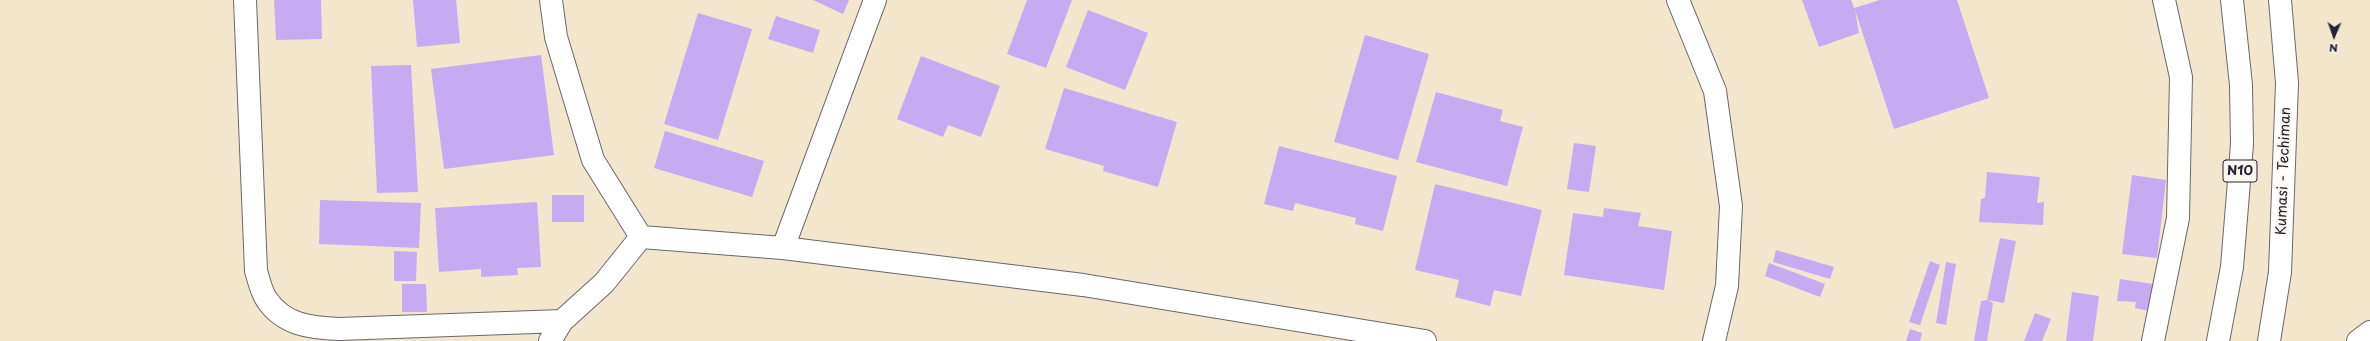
<!DOCTYPE html>
<style>
body{margin:0}
#map{position:relative;width:2370px;height:341px;overflow:hidden;background:#f2e6cc;font-family:"Playpen Sans",sans-serif}
canvas{display:block}
.north{position:absolute;left:2314px;top:16px;width:40px;height:40px;-webkit-text-stroke:3px #fbf7ec;paint-order:stroke;rotate:182deg;font-size:11px;font-weight:700;line-height:16px;text-align:center;color:#22223b}
.north::after{content:'';display:block;margin:auto;width:14px;height:18px;background:#22223b;clip-path:polygon(50% 0,100% 100%,50% 72%,0 100%)}
</style>
<div id="map">
<canvas width="2370" height="341"></canvas>
<div class="north">N</div>
</div>
<script>
const ctx = document.querySelector('canvas').getContext('2d');
ctx.lineJoin = 'round';
function fill(path, color) {
  ctx.fillStyle = color;
  ctx.fill(path, 'evenodd');
}
function strokePath(path, color, width, dash) {
  ctx.strokeStyle = color;
  ctx.lineWidth = width;
  ctx.lineCap = dash ? 'butt' : 'round';
  ctx.setLineDash(dash || []);
  ctx.stroke(path);
}
function drawText(font, color, halo, rows, align = 'center') {
  ctx.font = font + ' "Playpen Sans",sans-serif';
  ctx.lineWidth = 4;
  ctx.setLineDash([]);
  ctx.textBaseline = 'middle';
  ctx.strokeStyle = halo;
  ctx.fillStyle = color;
  for (const [text, x, y, turn = 0] of rows) {
    ctx.save();
    ctx.translate(x, y);
    ctx.rotate((+turn || 0) * Math.PI / 180);
    ctx.textAlign = isNaN(turn) ? turn : align;
    if (halo) ctx.strokeText(text, 0, 0);
    ctx.fillText(text, 0, 0);
    ctx.restore();
  }
}
const building = new Path2D(`
 M274 0H321L322 39 276 40Z
 M413 0H456L460 43 417 47Z
 M813 0H849L843 14Z
 M1027 0H1072L1046 68 1007 54Z
 M1802 0H1851L1854 8 1880 0H1957L1989 98 1894 129 1855 10 1859 33 1819 47Z
 M1088 10 1148 33 1125 90 1066 67Z
 M698 13 752 29 718 140 664 124Z
 M776 16 820 30 813 53 768 39Z
 M1365 35 1429 54 1398 160 1334 142Z
 M541 55 554 155 444 169 431 69Z
 M921 56 1000 86 981 137 948 125 943 137 897 119Z
 M411 65 418 192 377 193 371 66Z
 M1064 88 1177 122 1158 187 1103 171 1104 166 1045 149Z
 M1436 92 1503 110 1500 121 1523 127 1507 186 1416 162Z
 M665 131 764 161 752 197 654 168Z
 M1574 143 1596 146 1589 192 1567 189Z
 M1279 146 1397 176 1383 231 1355 224 1356 218 1295 203 1293 211 1264 204Z
 M1987 172 2040 177 2037 203 2044 202 2043 225 1979 222 1981 199 1985 198Z
 M2132 175 2166 180 2157 258 2122 254Z
 M1435 184 1542 210 1521 296 1494 290 1490 306 1455 297 1459 280 1415 270Z
 M552 195H584V222H552Z
 M320 200 421 203 419 248 319 244Z
 M537 202 541 267 517 268 518 275 481 277V269L439 272 435 208Z
 M1604 208 1641 213 1638 226 1672 231 1664 290 1564 275 1573 213 1603 217Z
 M2000 238 2016 241 2004 303 1987 300Z
 M1776 250 1834 267 1830 279 1773 262Z
 M394 251 417 252 416 281H394Z
 M1930 261 1940 265 1920 325 1909 322Z
 M1946 262 1956 264 1946 325 1936 323Z
 M1769 263 1825 284 1820 297 1765 276Z
 M2120 279 2153 284 2149 311 2135 308 2136 302 2117 301Z
 M402 284H426L427 312H402Z
 M2072 292 2099 296 2093 341H2066Z
 M1987 300 1993 303 1987 341H1974L1981 301Z
 M2035 313 2051 319 2042 341H2024Z
 M1910 329 1922 333 1920 341H1906Z`);
const street = new Path2D(`
 M245 0 256 271C259 280 261 292 267 300 284 325 311 328 339 329L562 321
 M551 0 556 37 593 160 641 237 783 248 1083 285 1425 341
 M1678 0 1715 91 1731 206 1727 286 1714 341
 M783 248 875 0
 M550 341 562 321 604 283 641 237
 M2153 341 2178 218 2181 77 2164 0
 M2358 341 2370 332`);
const highway = new Path2D(`
 M2218 341 2232 267 2242 144 2241 85 2232 0
 M2269 341 2280 272 2287 83 2280 0`);
const shields = [
 [2240,171,34]
];
const shieldNames = [
 ["N10",2240,171]
];
const streetNames = [
 ["Kumasi - Techiman",2284,171,-88]
];
fill(building, '#c5acf2');
strokePath(street, '#6b676e', 24);
strokePath(highway, '#6b676e', 24);
strokePath(street, '#fff', 22);
strokePath(highway, '#fff', 22);
for (const [x, y, w] of shields) {
  const box = new Path2D();
  box.roundRect(x - w / 2, y - 11, w, 22, 3);
  ctx.fillStyle = '#fbf7ec';
  ctx.fill(box);
  strokePath(box, '#22223b', 1);
}
drawText('bold 13px', '#22223b', null, shieldNames);
drawText('14px', '#22223b', '#fbf7ec', streetNames);
</script>
